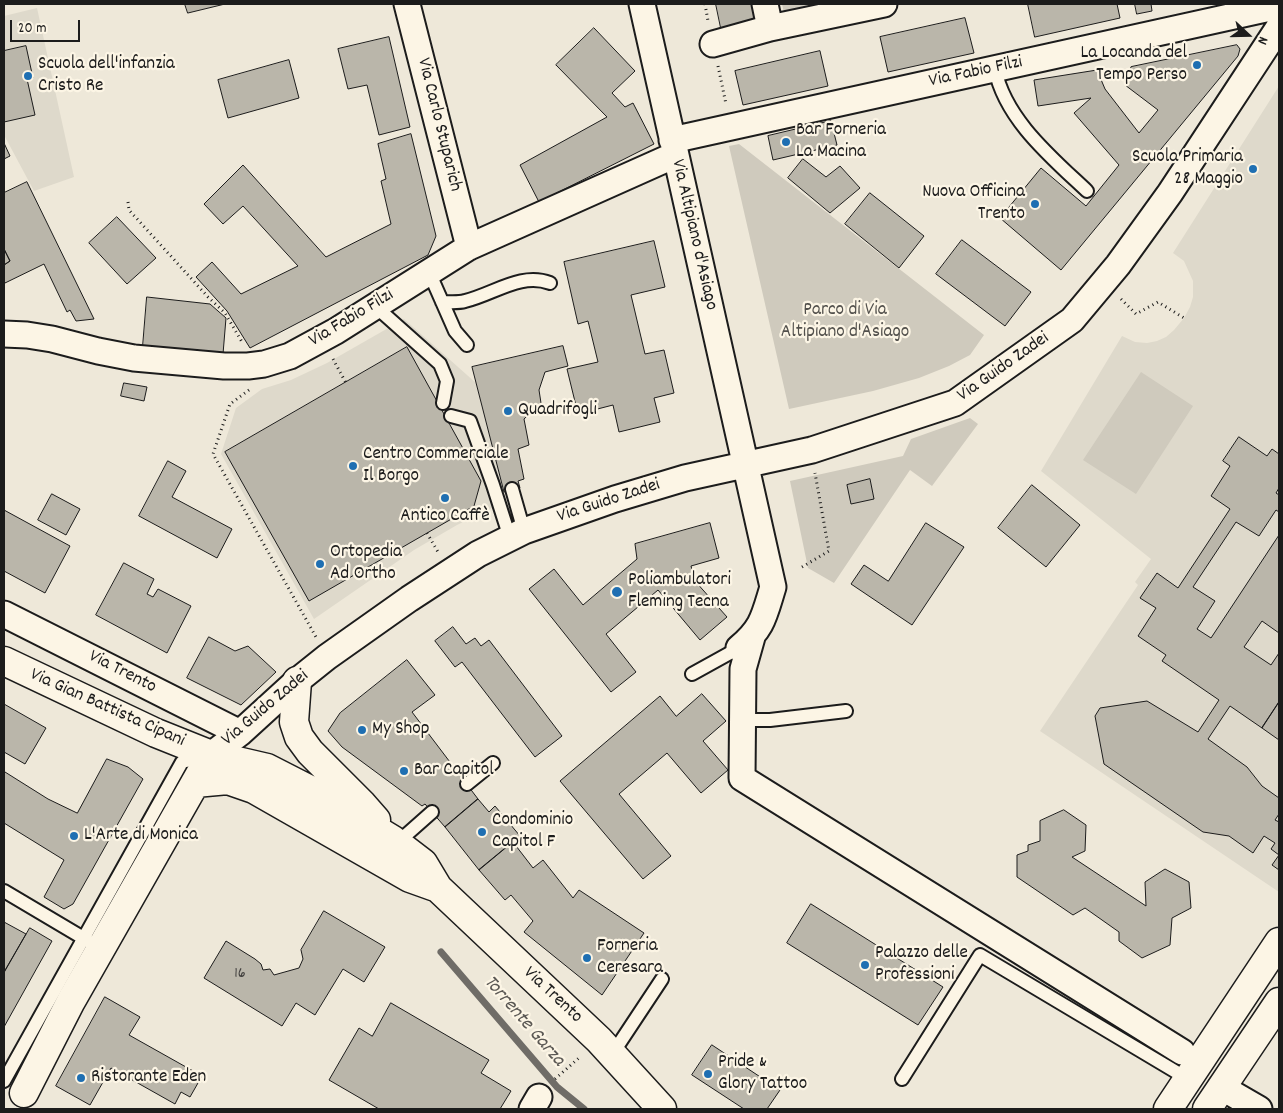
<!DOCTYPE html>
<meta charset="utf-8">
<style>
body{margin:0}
#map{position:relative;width:1283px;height:1113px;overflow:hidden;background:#eee8d9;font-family:Dekko,sans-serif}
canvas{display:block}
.frame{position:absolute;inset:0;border:5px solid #1c1c1c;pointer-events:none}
.north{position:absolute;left:1223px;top:10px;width:50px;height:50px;-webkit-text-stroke:4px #fcf5e5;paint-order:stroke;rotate:111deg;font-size:14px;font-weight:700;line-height:20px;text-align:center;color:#1c1c1c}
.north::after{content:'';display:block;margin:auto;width:18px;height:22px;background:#1c1c1c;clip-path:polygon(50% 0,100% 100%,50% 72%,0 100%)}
.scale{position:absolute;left:10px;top:20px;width:70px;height:22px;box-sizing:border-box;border:2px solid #1c1c1c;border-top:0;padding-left:6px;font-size:15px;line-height:18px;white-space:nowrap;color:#1c1c1c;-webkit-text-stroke:4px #fcf5e5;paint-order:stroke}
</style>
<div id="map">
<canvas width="1283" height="1113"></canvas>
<div class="frame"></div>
<div class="north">N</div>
<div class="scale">20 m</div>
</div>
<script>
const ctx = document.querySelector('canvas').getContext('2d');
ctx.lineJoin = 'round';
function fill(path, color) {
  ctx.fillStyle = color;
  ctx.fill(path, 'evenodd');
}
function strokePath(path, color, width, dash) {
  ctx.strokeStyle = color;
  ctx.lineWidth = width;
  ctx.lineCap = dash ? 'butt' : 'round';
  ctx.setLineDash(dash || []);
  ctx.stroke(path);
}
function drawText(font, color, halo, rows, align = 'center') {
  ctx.font = font + ' Dekko,sans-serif';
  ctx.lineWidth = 4.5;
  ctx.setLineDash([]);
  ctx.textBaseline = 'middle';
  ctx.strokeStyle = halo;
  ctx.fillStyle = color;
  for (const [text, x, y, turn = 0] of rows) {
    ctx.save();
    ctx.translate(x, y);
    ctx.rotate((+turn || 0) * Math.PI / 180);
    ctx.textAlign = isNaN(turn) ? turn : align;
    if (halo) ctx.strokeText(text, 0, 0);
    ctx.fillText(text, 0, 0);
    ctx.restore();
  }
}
const built = new Path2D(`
 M37 8 74 177 34 191 4 135V16Z
 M1279 86V892L1040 731 1138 585 1135 582 1151 559 1041 471 1122 336 1135 342 1147 343 1157 341 1166 337 1174 330 1184 318 1190 307 1193 297V281L1184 261 1173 253Z
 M404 319 476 383 502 482 487 487 494 507 457 525 414 550 314 619 221 454 236 408 262 389 291 380 327 363Z`);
const green = new Path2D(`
 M782 4H843L785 17Z
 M739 144 984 335 970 355 949 366 919 378 873 391 789 409 729 146Z
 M1141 372 1193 406 1136 494 1083 460Z
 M970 418 978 424 932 486 910 470 834 583 808 568 790 481 903 456 911 439Z`);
const stream = new Path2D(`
 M441 952 557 1087 584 1109`);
const building = new Path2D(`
 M185 4H225L188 13Z
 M716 4H753L756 20 721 28Z
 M1028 4H1117L1120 18 1035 37Z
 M1135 4H1151L1152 11 1137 14Z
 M965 18 974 53 888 72 880 37Z
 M594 28 635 71 612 93 625 107 633 103 654 144 539 202 520 165 607 117 556 65Z
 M389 37 410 127 379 135 367 85 348 89 338 49Z
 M1237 45 1240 49 1238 56 1061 270 1000 218 1041 168 1086 206 1119 165 1074 113 1091 98 1038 106 1034 80 1097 70 1105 89 1139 133 1158 110 1125 85 1131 67Z
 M26 46 33 78 27 79 35 115 4 122V51Z
 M820 51 828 86 743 105 735 71Z
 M289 60 299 98 228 118 218 80Z
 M831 121 837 145 773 160 768 136Z
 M411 134 436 236 428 255 250 348 227 311 196 277 212 262 241 294 298 266 243 206 223 224 204 204 243 165 326 257 391 224 381 181 386 179 378 144Z
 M4 143 10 156 4 159Z
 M803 159 826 177 840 166 860 188 830 213 788 178Z
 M27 182 94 319 76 321 70 310 67 312 44 264 5 283 4 281V265L10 261 4 249V193Z
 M870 193 924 236 899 268 845 224Z
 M117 217 156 258 127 284 89 243Z
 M962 240 1031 292 1005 326 936 274Z
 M654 241 665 287 631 295 645 354 664 350 674 393 654 398 660 422 619 432 613 405 578 414 567 369 598 362 588 321 578 324 564 262Z
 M4 249 10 261 4 265Z
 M147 297 210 304 226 318 223 354 143 346Z
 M563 346 568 366 545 372 539 390 541 403 524 419 529 445 518 449 524 479 518 481 520 488 504 492 472 367Z
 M407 347 481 481 474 506 309 601 225 452Z
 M124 383 147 387 144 401 121 396Z
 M1239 437 1267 456 1272 449 1279 454V488L1276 493 1279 495V512L1276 510 1259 536 1236 522 1193 587 1215 601 1197 629 1211 638 1279 535V633L1262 621 1244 647 1271 665 1279 653V702L1262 728 1230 706 1208 739 1247 767 1262 786 1279 798V814L1275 820 1279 822V870L1272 865 1279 855 1271 849 1275 843 1264 836 1253 853 1229 836 1203 832 1104 764 1095 716 1100 708 1147 701 1198 732 1219 700 1162 661 1166 655 1138 636 1156 608 1140 598 1157 573 1178 588 1230 509 1211 496 1230 466 1223 461Z
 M168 461 186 471 172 497 232 529 217 558 139 516Z
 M870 479 874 499 851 504 847 485Z
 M1032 485 1080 525 1046 567 998 528Z
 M52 494 80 509 66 535 38 520Z
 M4 510 70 546 45 593 4 571Z
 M710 523 719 558 691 566 695 581 727 617 700 640 658 590 606 634 636 672 611 692 529 589 554 569 583 605 637 559 635 544Z
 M926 523 964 547 912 625 851 584 864 565 888 581Z
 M124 563 154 579 147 594 153 597 158 589 191 606 167 653 96 615Z
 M453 627 466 644 475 638 481 646 489 640 562 736 535 757 462 662 455 667 435 641Z
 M209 637 235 651 248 646 276 672 241 705 187 678Z
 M407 660 435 695 412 712 478 799 445 827 425 804 422 806 342 747 328 731 340 713Z
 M702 694 726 721 703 741 728 770 701 793 667 753 619 794 671 856 643 879 560 781 660 696 676 716Z
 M1279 702V740L1262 728Z
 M4 704 46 728 25 764 4 752Z
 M107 759 128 767 143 779 73 904 64 909 44 897 64 860 4 823V773L5 772 48 799 77 813Z
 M478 799 489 812 495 806 520 836 479 870 445 827Z
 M1064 810 1086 825 1085 851 1072 857 1146 906 1145 882 1165 869 1189 882 1191 908 1172 918 1170 945 1142 958 1119 941V932L1085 908 1073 915 1017 877V855L1028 851V845L1040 841V821Z
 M513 842 533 868 543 860 573 898 579 890 644 933 602 995 524 932 533 921 511 895 505 900 479 870Z
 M811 904 943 987 918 1025 787 943Z
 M324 911 385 947 364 982 343 969 315 1015 296 1003 282 1026 204 978 226 941 255 959 261 964 263 970 270 969 274 975 299 968 303 959 301 950Z
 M4 922 26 934 4 972Z
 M30 928 52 941 4 1027V973Z
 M105 997 140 1017 129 1035 202 1076 190 1097 181 1092 175 1104 111 1068 90 1105 56 1086Z
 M391 1003 489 1060 481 1073 511 1091 500 1109H379L329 1080 359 1028 372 1036Z
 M712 1045 780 1090 767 1109H744L692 1075Z`);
const path = new Path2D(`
 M705 4 708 21
 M718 66 726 104
 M128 202 129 210 208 297 225 313 242 342
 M1121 299 1136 314 1158 302 1184 318
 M333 359 346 383
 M249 390 230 404 213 454 316 637
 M427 533 438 552
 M802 567 829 551 815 473
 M555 1079 580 1057`);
const lane = new Path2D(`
 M995 69C1005 119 1051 157 1087 191
 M429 272 455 331 467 345
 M442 302C450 302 458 303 465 301 494 294 521 272 550 283
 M375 306 440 364 447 381 443 403
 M451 416 470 421 493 485 510 538
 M512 489 524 531
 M692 674 739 648
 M742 720H770L846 711
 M467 784 493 763
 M397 843 432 812
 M4 891 90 942
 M613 1053 662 979
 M902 1079 980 955 1188 1079
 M4 1081 182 762 203 757`);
const street = new Path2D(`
 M407 4 469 247
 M642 4 773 587C764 616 763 628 739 648
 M765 4 770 28 884 4
 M713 44 770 28
 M672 140 1279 6
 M4 334 27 335 52 339 98 351 134 358 224 366H248L264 364 290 356 336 331 469 247 675 155
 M4 614 240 733
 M752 637 743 669 742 778 1182 1052
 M211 755 240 733 297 681 327 657 409 599 478 554 524 531 615 499 685 478 812 450 955 403 1072 320 1118 265 1170 193 1279 27
 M1221 1087 1259 1109
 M532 1109 539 1097`);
const secondary = new Path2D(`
 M4 661 156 733 211 755 267 768 312 791 393 840 423 863 438 888 599 1040 662 1109
 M297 681 294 722 299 737 310 752 362 804 376 820
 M195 783 228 780 254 789 410 878 438 888
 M24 1093 71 1001 211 755
 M1168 1109 1279 942
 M1207 1109 1279 1002`);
const markers = [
 [1197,65,5,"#1f6fb2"],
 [28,76,5,"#1f6fb2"],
 [786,142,5,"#1f6fb2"],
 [1253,169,5,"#1f6fb2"],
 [1035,204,5,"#1f6fb2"],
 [508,411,5,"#1f6fb2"],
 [353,466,5,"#1f6fb2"],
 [445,498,5,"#1f6fb2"],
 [320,564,5,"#1f6fb2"],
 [617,592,6,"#1f6fb2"],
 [362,730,5,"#1f6fb2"],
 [404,771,5,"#1f6fb2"],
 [482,832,5,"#1f6fb2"],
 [74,836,5,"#1f6fb2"],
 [587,958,5,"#1f6fb2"],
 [865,965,5,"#1f6fb2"],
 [708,1074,5,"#1f6fb2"],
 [81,1078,5,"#1f6fb2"]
];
const numberNames = [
 ["16",240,975]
];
const poiNames = [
 ["La Locanda del",1187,54,"right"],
 ["Tempo Perso",1187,76,"right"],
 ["Scuola dell'infanzia",38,65],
 ["Cristo Re",38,87],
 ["Bar Forneria",796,131],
 ["La Macina",796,153],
 ["Scuola Primaria",1243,158,"right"],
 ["28 Maggio",1243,180,"right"],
 ["Nuova Officina",1025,193,"right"],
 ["Trento",1025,215,"right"],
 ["Quadrifogli",518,411],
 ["Centro Commerciale",363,455],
 ["Il Borgo",363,477],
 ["Antico Caffè",445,517,"center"],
 ["Ortopedia",330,553],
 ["Ad Ortho",330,575],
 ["Poliambulatori",628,581],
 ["Fleming Tecna",628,603],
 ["My Shop",372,730],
 ["Bar Capitol",414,771],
 ["Condominio",492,821],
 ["Capitol F",492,843],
 ["L'Arte di Monica",84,836],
 ["Forneria",597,947],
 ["Ceresara",597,969],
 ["Palazzo delle",875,954],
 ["Professioni",875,976],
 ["Pride &",718,1063],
 ["Glory Tattoo",718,1085],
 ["Ristorante Eden",91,1078]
];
const streetNames = [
 ["Via Fabio Filzi",976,73,-12],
 ["Via Carlo Stuparich",438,125,76],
 ["Via Altipiano d'Asiago",693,235,77],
 ["Via Fabio Filzi",352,319,-31],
 ["Via Guido Zadei",1004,368,-35],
 ["Via Guido Zadei",609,502,-18],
 ["Via Trento",122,673,27],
 ["Via Gian Battista Cipani",107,709,24],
 ["Via Guido Zadei",266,709,-40],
 ["Via Trento",552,996,43]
];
const parkNames = [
 ["Parco di Via",845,311],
 ["Altipiano d'Asiago",845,333]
];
const waterNames = [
 ["Torrente Garza",523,1022,49]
];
fill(built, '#ded9cb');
fill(green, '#cfcabd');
strokePath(stream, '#6f6c67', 7);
fill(building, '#bab6aa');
strokePath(building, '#1c1c1c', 1);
strokePath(lane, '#1c1c1c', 16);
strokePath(street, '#1c1c1c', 29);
strokePath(secondary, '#1c1c1c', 31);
strokePath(path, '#1c1c1c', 3, [1, 4]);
strokePath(lane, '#fcf5e5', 12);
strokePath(street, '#fcf5e5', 25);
strokePath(secondary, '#fcf5e5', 28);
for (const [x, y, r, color] of markers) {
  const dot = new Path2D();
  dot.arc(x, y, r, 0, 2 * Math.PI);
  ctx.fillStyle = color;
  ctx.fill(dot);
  strokePath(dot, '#fcf5e5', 2);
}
drawText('16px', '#444240', null, numberNames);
drawText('19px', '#1c1c1c', '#fcf5e5', poiNames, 'left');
drawText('19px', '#1c1c1c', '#fcf5e5', streetNames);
drawText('19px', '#52504c', '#fcf5e5', parkNames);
drawText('italic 20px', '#5b5854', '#fcf5e5', waterNames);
</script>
